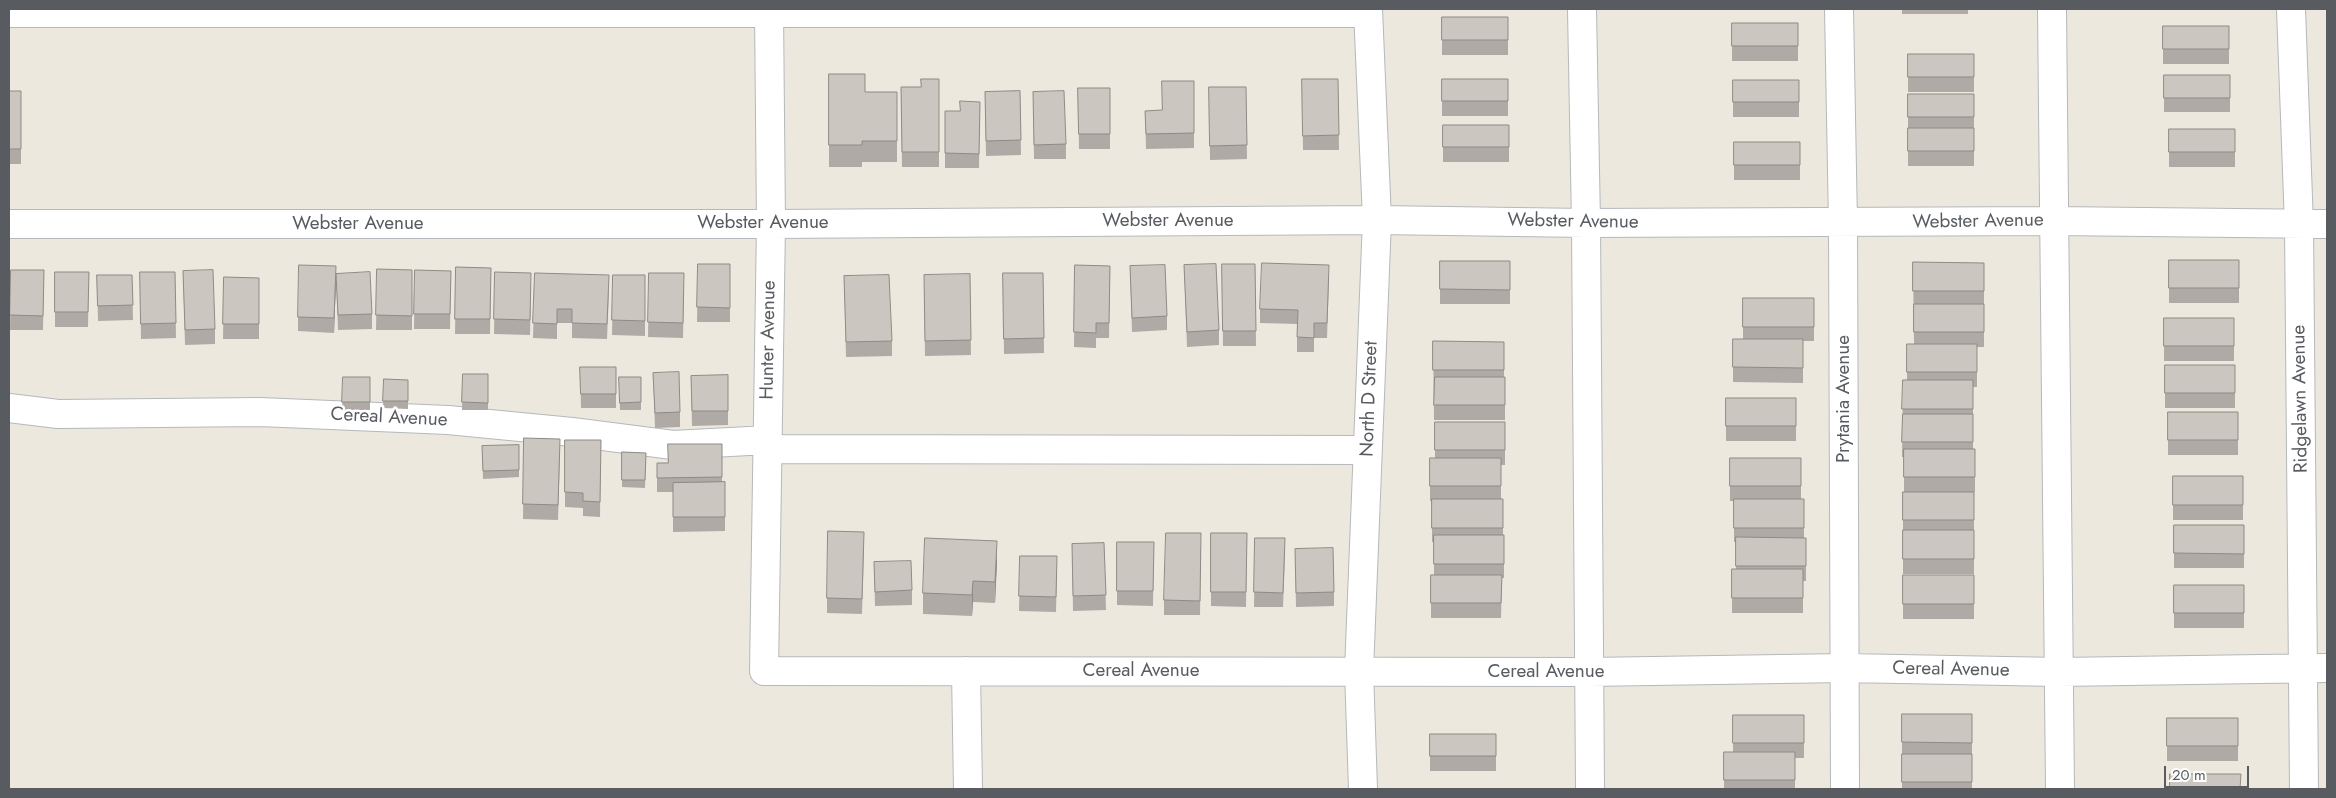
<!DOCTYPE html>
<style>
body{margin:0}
#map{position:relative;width:2336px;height:798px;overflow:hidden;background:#ece8de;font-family:Jost,sans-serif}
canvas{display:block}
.frame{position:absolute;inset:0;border:10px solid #585c60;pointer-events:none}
.scale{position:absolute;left:2164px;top:766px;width:85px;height:22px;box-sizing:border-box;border:2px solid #585c60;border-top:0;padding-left:6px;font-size:15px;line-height:18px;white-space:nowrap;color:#585c60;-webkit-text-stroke:4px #fff;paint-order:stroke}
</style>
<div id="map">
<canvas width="2336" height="798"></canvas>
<div class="frame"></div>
<div class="scale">20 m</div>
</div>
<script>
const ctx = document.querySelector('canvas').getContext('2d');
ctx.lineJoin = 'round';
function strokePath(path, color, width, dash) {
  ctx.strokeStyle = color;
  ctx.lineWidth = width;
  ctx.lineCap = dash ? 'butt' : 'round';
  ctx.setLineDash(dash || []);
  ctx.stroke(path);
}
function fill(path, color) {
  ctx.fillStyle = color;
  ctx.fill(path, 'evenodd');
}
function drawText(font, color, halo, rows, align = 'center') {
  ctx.font = font + ' Jost,sans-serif';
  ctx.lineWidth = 5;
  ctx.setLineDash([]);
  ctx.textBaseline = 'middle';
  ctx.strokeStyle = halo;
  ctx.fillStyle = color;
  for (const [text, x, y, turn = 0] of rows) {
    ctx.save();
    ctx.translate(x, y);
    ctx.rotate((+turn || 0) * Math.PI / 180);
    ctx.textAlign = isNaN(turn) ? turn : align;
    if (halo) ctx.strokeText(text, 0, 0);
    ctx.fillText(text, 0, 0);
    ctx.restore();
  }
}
const minor = new Path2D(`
 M769 9 771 224 764 671 1588 672 1845 668 2059 672 2327 668
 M1582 9 1586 223 1590 789
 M1839 9 1843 224 1845 789
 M2052 9 2060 789
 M2291 9 2299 225 2304 789
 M9 13H1367
 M9 224H771L1377 220 1586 223 2054 221 2327 224
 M9 408 58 414 260 412 448 420 572 432 673 445 768 440
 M767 449 1367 450
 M966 671 968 789
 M1363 789 1359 671 1377 220 1368 9`);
const wall = new Path2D(`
 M1727 9H1793V10H1727Z
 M1902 9H1968V14H1902Z
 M1442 17H1508V55H1442Z
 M1732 23H1798V61H1732Z
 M2163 26H2229V64H2163Z
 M1908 54H1974V92H1908Z
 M829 74 865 92H897V162H862V167H829Z
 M2164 75H2230V112H2164Z
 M939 79V167H902L901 87H921Z
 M1302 79H1338L1339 150H1303Z
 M1442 79H1508V116H1442Z
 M1733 80H1799V117H1733Z
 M1194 81V148L1146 149 1145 111 1162 110Z
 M1209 87H1246L1247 159 1210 160Z
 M1078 88H1110V149H1079Z
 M9 91H21V164H9Z
 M1020 91 1021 155 986 156 985 92Z
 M1033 92 1066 144V159H1034Z
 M1908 94H1974V166H1908Z
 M980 102 979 168H945V111H960Z
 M1443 125H1509V162H1443Z
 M2169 129H2235V167H2169Z
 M1734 142H1800V180H1734Z
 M2169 260H2239V303H2169Z
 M1440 261H1510V304H1440Z
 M1913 262 1984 263V347H1977V387H1973V449H1975V492H1974V574H1903V492H1904V457H1902L1903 380H1907V344H1914Z
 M698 264H730V322H697Z
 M1222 264H1255L1256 346H1223Z
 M1075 265 1110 266 1109 338H1096V348L1074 347Z
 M1184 265 1219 330V345L1187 347Z
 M1130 266 1167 316V330L1132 332Z
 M456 267 491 268 490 334H455Z
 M377 269 412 270V330H376Z
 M11 270H44L43 330H10Z
 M415 270 451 271 450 329H414Z
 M183 271 215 329V344L185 345Z
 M55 272H89L88 327H55Z
 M140 272H175L176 338 141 339Z
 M495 272 531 288 530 335 494 334Z
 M535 273 609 290 607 339 572 338V323H557V339L533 338Z
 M649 273 684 288 683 338 648 337Z
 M1003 273H1043L1044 353 1004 354Z
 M336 274 372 314V329L338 330Z
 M970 274 971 355 925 356 924 290Z
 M97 275H132L133 320 98 321Z
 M613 275H645V336L612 335Z
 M844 276 892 341V356L846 357Z
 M224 277 259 278V339H223Z
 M1329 280 1327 338H1314V352H1297V324L1260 323V309Z
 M336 281 334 333 298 331V317Z
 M1743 298H1814V341H1803V383L1733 382V339H1743Z
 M2164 318H2234V361H2164Z
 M1433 341 1504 342V377H1505V420H1434Z
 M2165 365H2235V408H2165Z
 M580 367H616V408H581Z
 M653 373 680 412V427L655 428Z
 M463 374H488V410H462Z
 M728 375V425L692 426 691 376Z
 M343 377H370V410H342Z
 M619 377H641V410H620Z
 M384 379 408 380V409L383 408Z
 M1726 398H1796V441H1726Z
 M2168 412H2238V455H2168Z
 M1435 422H1505V465H1501V499H1503V535H1504V578H1502L1501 618H1431V575H1434V542H1432V501H1430V458H1435Z
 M524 438 560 453 558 520 523 519Z
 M565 440H601L600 517 583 516V508L565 507Z
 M722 444V482H725V531L673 532V492H657V463H668Z
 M519 445V477L483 479 482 446Z
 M622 452 646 453 645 488 622 487Z
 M1730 458H1801V499H1804V538H1806V581H1803V613H1732V569H1736V542H1734V501H1730Z
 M2173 476H2243V520H2173Z
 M2174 525H2244V568H2174Z
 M1211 533H1247L1246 607 1211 606Z
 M1255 538 1285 553 1283 607H1254Z
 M1117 542H1154L1153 606 1117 605Z
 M1104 543 1106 610 1073 611 1072 544Z
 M864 547 862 614 827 613V598Z
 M1201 548 1200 615H1164V600Z
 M1295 549 1334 592V606L1296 607Z
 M1020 556 1057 571 1056 612 1019 611Z
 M874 562 912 590V605L875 606Z
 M997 562 995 603 973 602 972 616 923 614V593Z
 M1903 575H1974V619H1903Z
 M2174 585H2244V628H2174Z
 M1902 714H1972V789H1902Z
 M1733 715H1804V758H1795V789H1724V752H1733Z
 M2167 718H2238V761H2167Z
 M1430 734H1496V771H1430Z`);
const shadedWall = new Path2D(`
 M336 266V281L334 333V318Z
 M997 541V562L995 603V582Z
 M973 581V602L972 616V595Z`);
const building = new Path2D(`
 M1442 17H1508V40H1442Z
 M1732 23H1798V46H1732Z
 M2163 26H2229V49H2163Z
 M1908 54H1974V77H1908Z
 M829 74H865V92H897V141H862V145H829Z
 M2164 75H2230V98H2164Z
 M921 79H939V152H902L901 87H921Z
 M1302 79H1338L1339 135 1303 136Z
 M1442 79H1508V101H1442Z
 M1733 80H1799V102H1733Z
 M1162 81H1194V133L1146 134 1145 111 1162 110Z
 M1209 87H1246L1247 145 1210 146Z
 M1078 88H1110V134H1079Z
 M9 91H21V149H9Z
 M1020 91 1021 140 986 141 985 92Z
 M1064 91 1066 144 1034 145 1033 92Z
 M1908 94H1974V117H1908Z
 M960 101 980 102 979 154 945 153V111H960Z
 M1443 125H1509V147H1443Z
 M1908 128H1974V151H1908Z
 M2169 129H2235V152H2169Z
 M1734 142H1800V165H1734Z
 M2169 260H2239V288H2169Z
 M1440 261H1510V290L1440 289Z
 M1913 262 1984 263V291H1913Z
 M1262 263 1329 265 1327 323H1314V338L1297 337 1298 310 1260 309Z
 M698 264H730V308L697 307Z
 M1216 264 1219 330 1187 332 1184 265Z
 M1222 264H1255L1256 331H1223Z
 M299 265 336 266 334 318 298 317Z
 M1075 265 1110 266 1109 323H1096V333L1074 332Z
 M1165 265 1167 316 1132 318 1130 266Z
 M456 267 491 268 490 319H455Z
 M377 269 412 270V316L376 315Z
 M11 270H44L43 316 10 315Z
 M213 270 215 329 185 330 183 271Z
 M415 270 451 271 450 314H414Z
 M55 272H89L88 312H55Z
 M140 272H175L176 323 141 324Z
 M370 272 372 314 338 315 336 274Z
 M495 272 531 273 530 320 494 319Z
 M535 273 609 275 607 324 572 323V309H557V324L533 323Z
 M649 273H684L683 323 648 322Z
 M1003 273H1043L1044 338 1004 339Z
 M970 274 971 340 925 341 924 275Z
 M97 275H132L133 305 98 306Z
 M613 275H645V321L612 320Z
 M889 275 892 341 846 342 844 276Z
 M224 277 259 278V324H223Z
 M1743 298H1814V327H1743Z
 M1914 304H1984V332H1914Z
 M2164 318H2234V346H2164Z
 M1733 339H1803V368L1733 367Z
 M1433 341 1504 342V370H1433Z
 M1907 344H1977V372H1907Z
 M2165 365H2235V393H2165Z
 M580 367H616V394H581Z
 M679 372 680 412 655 413 653 373Z
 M463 374H488V403L462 402Z
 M728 375V411H692L691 376Z
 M343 377H370V402H342Z
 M619 377H641V402L620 403Z
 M1435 377H1505V405H1434Z
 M384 379 408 380V401H383Z
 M1903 380H1973V409H1902Z
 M1726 398H1796V426H1726Z
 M2168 412H2238V440H2168Z
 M1903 414H1973V442H1902Z
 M1435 422H1505V450H1435Z
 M524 438 560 439 558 505 523 504Z
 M565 440H601L600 502 583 501V493L565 492Z
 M668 444H722V477L657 478V463H668Z
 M519 445V470L483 471 482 446Z
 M1904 449H1975V477H1904Z
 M622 452 646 453 645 480H622Z
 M1430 458H1501V486H1430Z
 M1730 458H1801V486H1730Z
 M2173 476H2243V505H2173Z
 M725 482V517H673V483Z
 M1903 492H1974V520H1903Z
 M1432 499H1503V528H1432Z
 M1734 499H1804V528H1734Z
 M2174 525H2244V554L2174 553Z
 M1903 530H1974V559H1903Z
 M828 531 864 532 862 599 827 598Z
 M1166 533H1201L1200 601 1164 600Z
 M1211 533H1247L1246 592H1211Z
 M1434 535H1504V564H1434Z
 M1736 537 1806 538V566H1736Z
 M925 538 997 541 995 582 973 581 972 595 923 593Z
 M1255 538H1285L1283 593 1254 592Z
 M1117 542H1154L1153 591H1117Z
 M1104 543 1106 595 1073 596 1072 544Z
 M1333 548 1334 592 1296 593 1295 549Z
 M1020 556H1057L1056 597 1019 596Z
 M911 561 912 590 875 592 874 562Z
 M1732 569H1803V598H1732Z
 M1431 575H1502L1501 603H1431Z
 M1903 575H1974V604H1903Z
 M2174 585H2244V613H2174Z
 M1902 714H1972V743L1902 742Z
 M1733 715H1804V743H1733Z
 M2167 718H2238V746H2167Z
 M1430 734H1496V756H1430Z
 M1724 752H1795V780H1724Z
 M1902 754H1972V782H1902Z
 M2170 774H2241L2240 789H2170Z`);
const streetNames = [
 ["Webster Avenue",1168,221],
 ["Webster Avenue",1573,222,1],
 ["Webster Avenue",1978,222,-1],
 ["Webster Avenue",763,223],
 ["Webster Avenue",358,224],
 ["Hunter Avenue",769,340,-89],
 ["North D Street",1370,399,-88],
 ["Prytania Avenue",1844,399,-90],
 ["Ridgelawn Avenue",2301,399,-91],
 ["Cereal Avenue",389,418,3],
 ["Cereal Avenue",1951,670,1],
 ["Cereal Avenue",1141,671],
 ["Cereal Avenue",1546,672]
];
strokePath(minor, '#b5b8bc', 30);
strokePath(minor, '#fff', 28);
fill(wall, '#afaaa5');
fill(shadedWall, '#8e8b86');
fill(building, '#cbc6c0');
strokePath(building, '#8e8b86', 1);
drawText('19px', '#585c60', '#fff', streetNames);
</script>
